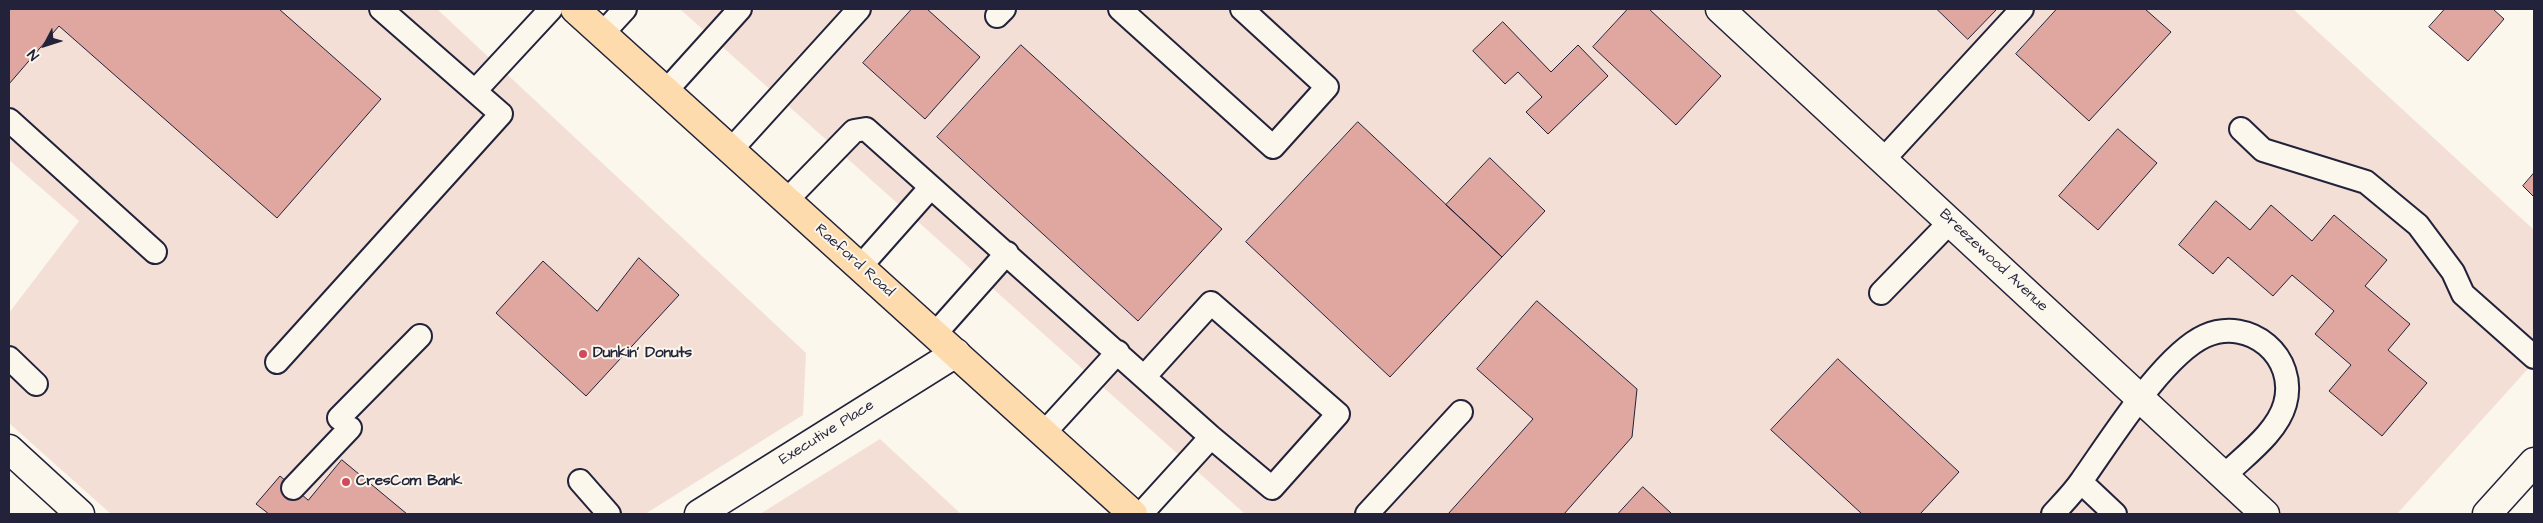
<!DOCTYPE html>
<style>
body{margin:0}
#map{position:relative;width:2543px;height:523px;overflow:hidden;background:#fbf7ec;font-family:"Architects Daughter",sans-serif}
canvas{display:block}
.frame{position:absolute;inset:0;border:10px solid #22223b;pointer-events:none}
.north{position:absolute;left:20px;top:20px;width:50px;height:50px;-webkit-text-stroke:4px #fbf7ec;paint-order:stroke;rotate:230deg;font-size:14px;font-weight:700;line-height:20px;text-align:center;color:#22223b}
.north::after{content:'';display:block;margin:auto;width:18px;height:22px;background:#22223b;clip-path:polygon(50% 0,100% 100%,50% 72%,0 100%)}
</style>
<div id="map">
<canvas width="2543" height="523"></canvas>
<div class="frame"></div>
<div class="north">N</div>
</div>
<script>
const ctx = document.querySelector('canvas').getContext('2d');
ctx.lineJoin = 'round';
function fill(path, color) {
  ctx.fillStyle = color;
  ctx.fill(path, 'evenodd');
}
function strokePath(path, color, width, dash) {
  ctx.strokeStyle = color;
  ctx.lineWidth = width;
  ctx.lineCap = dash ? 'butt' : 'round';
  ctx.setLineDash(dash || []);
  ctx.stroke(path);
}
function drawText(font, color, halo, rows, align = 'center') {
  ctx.font = font + ' "Architects Daughter",sans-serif';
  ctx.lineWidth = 4;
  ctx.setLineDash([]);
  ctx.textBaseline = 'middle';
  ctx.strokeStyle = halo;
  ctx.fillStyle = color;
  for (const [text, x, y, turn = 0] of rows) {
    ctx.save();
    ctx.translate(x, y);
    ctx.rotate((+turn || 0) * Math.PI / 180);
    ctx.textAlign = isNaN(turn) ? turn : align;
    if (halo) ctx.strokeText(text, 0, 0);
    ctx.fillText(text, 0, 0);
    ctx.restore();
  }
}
const built = new Path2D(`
 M9 9H437L806 353 803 415 645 514H111L9 423V313L79 221 9 160Z
 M680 9H2293L2534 230V362L2397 514H1245Z
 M880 439 961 514H760Z`);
const building = new Path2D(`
 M9 9H279L381 99 277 218 59 26 9 84Z
 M912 9H927L980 57 925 119 863 63Z
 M1628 9H1649L1721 76 1676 125 1593 47Z
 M1937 9H1997L1968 39Z
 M2057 9H2145L2171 32 2089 121 2016 54Z
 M2445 9H2493L2504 19 2468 61 2429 27Z
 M1503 22 1551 72 1578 45 1608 76 1548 134 1526 112 1542 97 1518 72 1505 84 1473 51Z
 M1021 45 1222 229 1138 321 937 137Z
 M1358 122 1502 257 1390 377 1246 242Z
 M2118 129 2157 163 2098 230 2059 196Z
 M1490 158 1545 211 1502 257 1446 205Z
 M2534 173V197L2523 186Z
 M2216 201 2250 230 2271 205 2312 241 2334 215 2387 260 2365 286 2410 324 2388 350 2427 383 2382 436 2329 391 2351 365 2315 334 2334 311 2292 275 2273 296 2228 257 2213 274 2179 245Z
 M639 258 679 295 586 396 496 313 543 261 597 311Z
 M1537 301 1637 389 1632 437 1564 514H1448L1533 419 1477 369Z
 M1838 359 1959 472 1920 514H1862L1771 430Z
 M342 460 407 514H269L256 504 280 476 308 500Z
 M1643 487 1672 514H1618Z`);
const lane = new Path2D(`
 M1120 9 1273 147 1327 87 1242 9
 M997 16 1004 9
 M602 34 625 9
 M475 91 551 9
 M665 92 740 9
 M9 120 155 252
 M2241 129 2263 150 2366 182 2418 225 2453 272 2463 294 2534 357
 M730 151 859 9
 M1883 160 2022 9
 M786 201 854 131 866 129 1211 437 1272 488 1338 414 1211 303 1145 376
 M860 267 931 187
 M1881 293 1950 222
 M935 334 1007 253
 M9 358 36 384
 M277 362 501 114 381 9
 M339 418 420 336
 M1044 433 1118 352
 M580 481 609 514
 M2081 482 2115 514
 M293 488 350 428
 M1141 514 1211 437
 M1367 514 1461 412
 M2053 514C2063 503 2074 492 2082 480 2110 441 2163 355 2205 336 2250 316 2298 357 2285 404 2277 433 2244 456 2224 476`);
const street = new Path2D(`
 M1720 9 2265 514`);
const secondary = new Path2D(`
 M9 449 80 514
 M699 514 956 353
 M2487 514 2534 462`);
const primary = new Path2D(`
 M575 9 1133 514`);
const markers = [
 [583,354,5,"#d1495b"],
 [346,482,5,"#d1495b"]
];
const streetNames = [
 ["Raeford Road",854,261,42],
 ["Breezewood Avenue",1993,261,43],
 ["Executive Place",827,433,-32]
];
const poiNames = [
 ["Dunkin' Donuts",593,354],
 ["CresCom Bank",356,482]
];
fill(built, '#f3dfd5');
fill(building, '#e0a6a0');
strokePath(building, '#22223b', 1);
strokePath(lane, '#22223b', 26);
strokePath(street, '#22223b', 31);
strokePath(secondary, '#22223b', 31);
strokePath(primary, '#22223b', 31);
strokePath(lane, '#fbf7ec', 22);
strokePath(street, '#fbf7ec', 28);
strokePath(secondary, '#fbf7ec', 28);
strokePath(primary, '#fedbac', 28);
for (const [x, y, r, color] of markers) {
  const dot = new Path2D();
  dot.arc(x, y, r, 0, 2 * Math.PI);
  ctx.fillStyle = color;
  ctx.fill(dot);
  strokePath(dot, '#fbf7ec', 2);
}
drawText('15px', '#22223b', '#fbf7ec', streetNames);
drawText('bold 15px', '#22223b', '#fbf7ec', poiNames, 'left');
</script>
